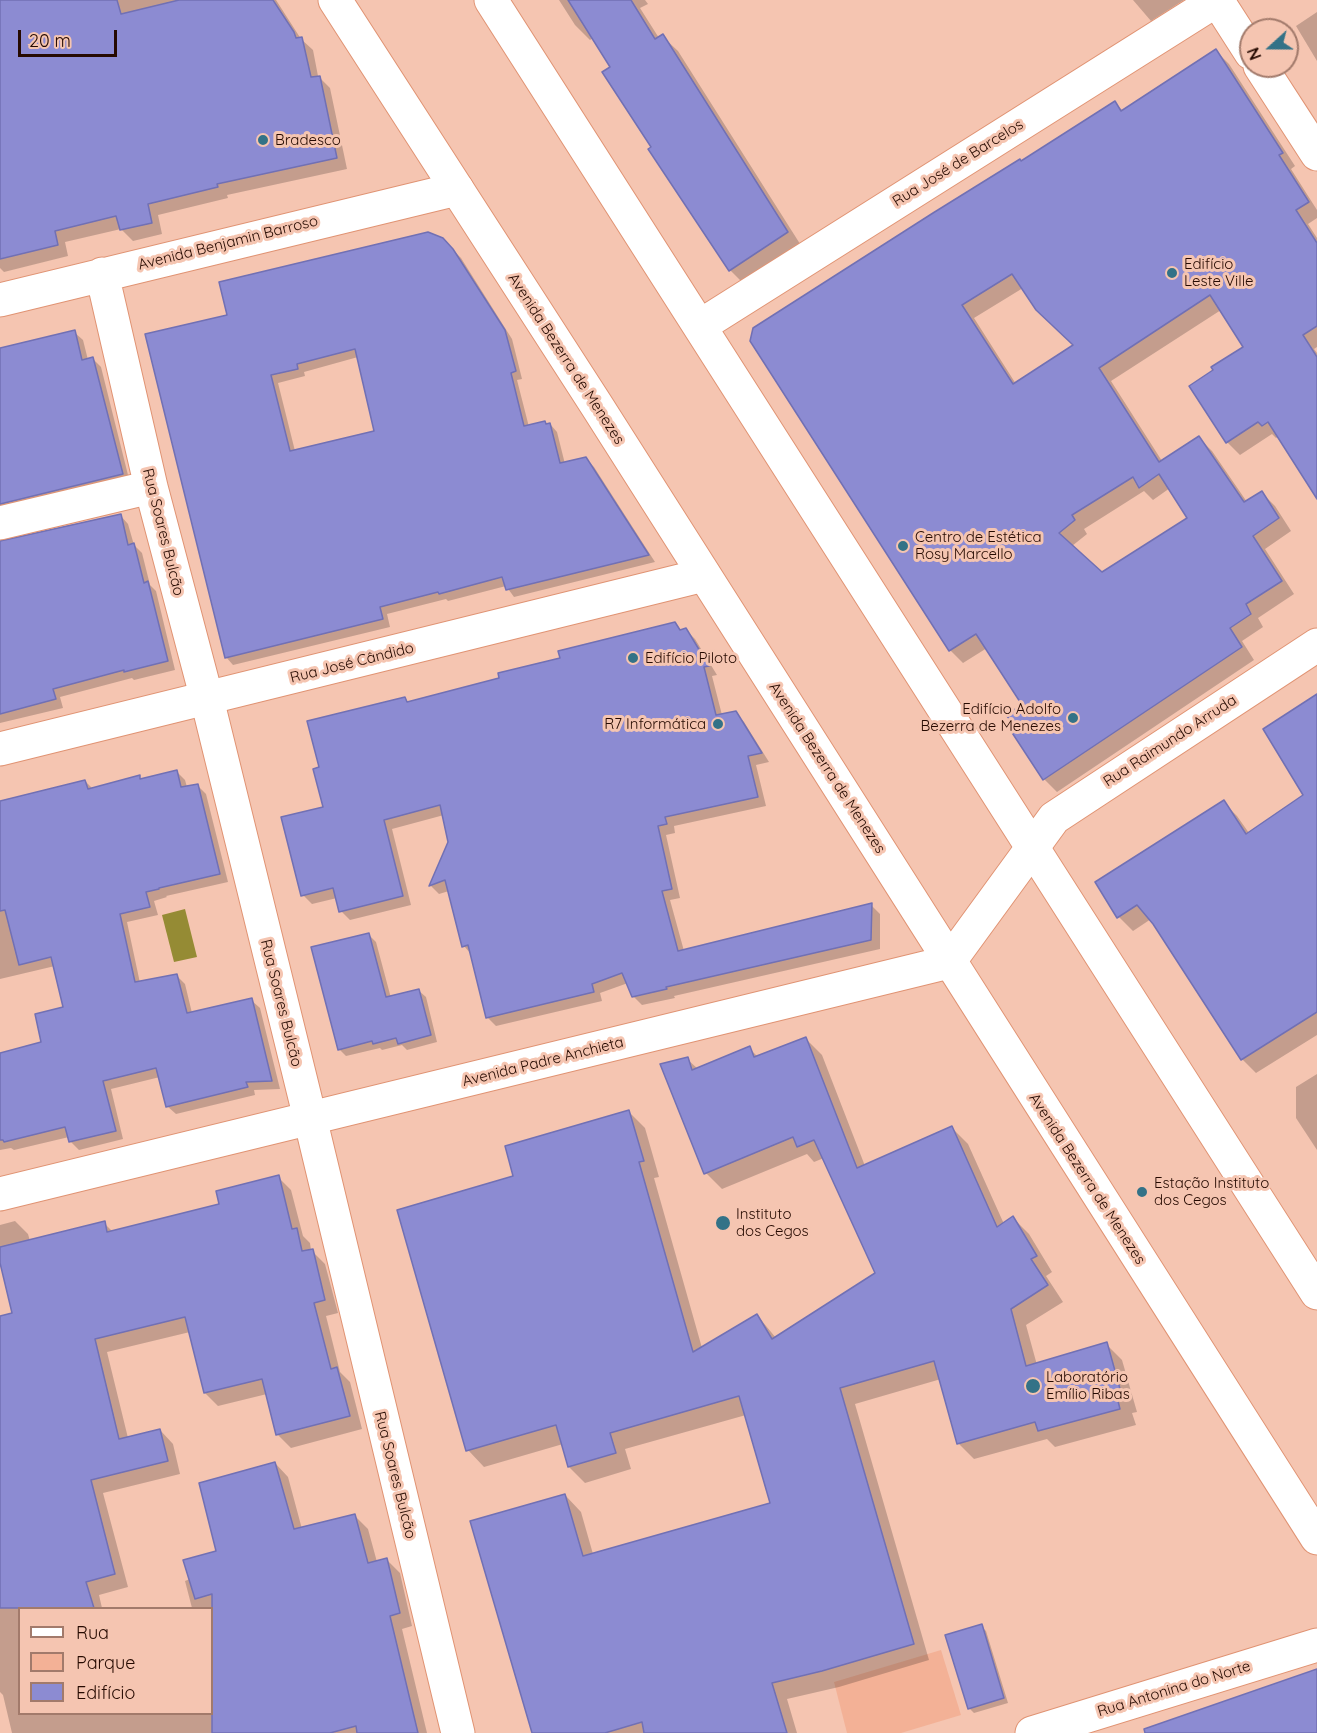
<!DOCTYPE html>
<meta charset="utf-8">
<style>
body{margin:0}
#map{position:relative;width:1317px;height:1733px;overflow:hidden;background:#f5c5b1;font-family:Quicksand,sans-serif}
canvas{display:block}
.legend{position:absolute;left:18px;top:1607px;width:195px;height:108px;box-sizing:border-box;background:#f5c5b1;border:2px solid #a27a6b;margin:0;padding:8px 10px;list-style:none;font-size:18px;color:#260a01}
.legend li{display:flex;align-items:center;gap:12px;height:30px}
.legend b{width:30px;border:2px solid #a27a6b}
.north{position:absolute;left:1239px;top:18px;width:60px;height:60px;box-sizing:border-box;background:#f5c5b1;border:2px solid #a27a6b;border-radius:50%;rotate:249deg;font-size:16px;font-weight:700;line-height:24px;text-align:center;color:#260a01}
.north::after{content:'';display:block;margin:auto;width:21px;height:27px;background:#337287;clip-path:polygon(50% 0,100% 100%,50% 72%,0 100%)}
.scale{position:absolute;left:18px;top:30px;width:99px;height:27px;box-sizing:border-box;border:3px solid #260a01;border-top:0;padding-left:8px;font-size:18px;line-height:21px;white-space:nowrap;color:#260a01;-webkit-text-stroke:4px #f5c5b1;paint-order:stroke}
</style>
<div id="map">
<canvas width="1317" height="1733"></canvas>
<ul class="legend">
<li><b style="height:8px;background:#fff"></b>Rua</li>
<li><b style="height:16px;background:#f3b196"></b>Parque</li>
<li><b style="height:16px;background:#8c8bd2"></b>Edifício</li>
</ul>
<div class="north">N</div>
<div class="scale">20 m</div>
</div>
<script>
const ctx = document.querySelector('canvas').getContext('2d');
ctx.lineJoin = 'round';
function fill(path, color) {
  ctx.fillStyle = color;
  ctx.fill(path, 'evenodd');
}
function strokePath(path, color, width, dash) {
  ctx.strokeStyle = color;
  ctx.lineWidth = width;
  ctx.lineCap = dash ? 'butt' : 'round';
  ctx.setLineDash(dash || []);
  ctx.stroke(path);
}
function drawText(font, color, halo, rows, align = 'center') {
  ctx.font = font + ' Quicksand,sans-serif';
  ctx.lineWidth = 6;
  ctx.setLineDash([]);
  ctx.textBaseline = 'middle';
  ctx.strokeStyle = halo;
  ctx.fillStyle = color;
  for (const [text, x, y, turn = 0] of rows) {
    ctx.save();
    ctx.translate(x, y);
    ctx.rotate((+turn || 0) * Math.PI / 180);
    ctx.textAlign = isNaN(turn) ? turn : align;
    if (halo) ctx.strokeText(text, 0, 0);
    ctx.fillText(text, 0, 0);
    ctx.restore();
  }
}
const green = new Path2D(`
 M941 1650 961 1715 901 1733H847L834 1682Z`);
const water = new Path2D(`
 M185 909 197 957 174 962 162 915Z`);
const shadow = new Path2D(`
 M0 0H276L301 39 313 50 318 76 330 88 347 169 227 195 228 198 158 215 162 234 133 241 121 229 65 242 68 256 4 272 0 268Z
 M559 0H645L648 4 640 8 659 38 662 36 678 51 802 247 745 285 730 270 653 147 612 68 593 38 590 40 575 25Z
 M1133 0H1184L1151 21Z
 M1317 12V61L1296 26Z
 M1216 51 1229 64 1295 166 1291 169 1317 210V218L1308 224 1317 238V347L1314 349 1317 353V492L1279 436 1276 438 1272 434 1240 455 1227 442 1245 347 1221 310 1111 381 1162 461 1199 438 1212 451 1247 502 1262 493 1275 506 1291 531 1265 549 1294 594 1258 618 1263 627 1242 641 1254 660 1057 792 1044 779 1024 705 987 648 963 663 950 650 752 340 1115 103 1123 111ZM1023 288 1075 345 1016 384 974 318ZM1170 488 1190 519 1102 574 1072 546 1087 534 1084 529 1144 491 1153 500Z
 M442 239 461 258 512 339 522 379 517 380 529 427 550 424 557 432 565 464 586 459 594 467 655 562 514 597 506 586 448 601 446 599 387 614 390 627 233 665 226 657 229 316ZM358 357 376 432 295 451 278 383 305 376 304 372Z
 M74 332 83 340 88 360 93 359 101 367 130 483 0 515V350Z
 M120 515 128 524 134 545 142 553 150 585 156 591 175 670 134 680 132 678 60 697 63 708 0 723V543Z
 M675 624 682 631 686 630 695 639 717 675 712 676 722 715 735 712 744 722 769 762 756 765 766 806 674 826 675 833 666 835 680 898 670 900 684 951 871 905 880 914V949L674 996 675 998 642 1005 633 996 628 983 600 993 602 1001 496 1026 487 1017 471 954 464 946 449 891 439 894 431 886 450 843 444 815 392 829 411 905 350 920 341 911 337 898 312 904 303 895 325 808 405 698 409 703 501 679Z
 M1317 696V1035L1256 1073 1242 1059 1151 919 1133 931 1119 917 1097 883 1223 802 1237 816 1249 833 1306 796Z
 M177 772 185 780 187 787 198 786 206 794 228 882 166 896 167 897 154 901 158 915 127 922 140 983 176 975 185 984 192 1013 251 1000 260 1008 280 1089 254 1090 255 1095 176 1114 167 1106 160 1077 111 1089 123 1139 79 1150 70 1141 69 1137 14 1150 11 1148 0 1150V1055L43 1043 65 1008 55 966 0 979V802L85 781 93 789 139 777 142 780Z
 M369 935 376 942 391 998 418 990 426 997 437 1042 407 1050 402 1045 382 1050 380 1048 346 1056 339 1049Z
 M806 1039 822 1055 865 1166 952 1128 968 1144 1004 1224 1013 1218 1029 1234 1052 1272 1046 1276 1063 1302 1026 1325 1037 1365 1106 1344 1122 1360 1137 1412 1132 1413 1136 1425 1055 1447 1047 1439 974 1459 958 1443 941 1379 855 1404 929 1660 839 1687 787 1699 797 1733H533L565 1495 581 1512 593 1554 772 1504 746 1415 625 1449 631 1469 585 1483 569 1467 563 1444 484 1467 468 1450 515 1177 629 1112 645 1128 659 1177 654 1178 702 1348 757 1315 776 1338 877 1274 824 1158 814 1162 807 1154 722 1189 706 1173 687 1059 698 1069 749 1048 758 1057Z
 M1317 1074V1150L1296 1118V1087Z
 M278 1177 291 1190 303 1236 310 1243 311 1250 325 1264 338 1313 326 1316 340 1372 350 1382 362 1429 291 1448 278 1435 267 1394 218 1406 205 1393 190 1332 107 1352 128 1438 160 1430 173 1444 180 1474 103 1493 128 1587 99 1595 102 1608H20V1714H212V1608H192L185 1581 190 1579 218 1552 275 1463 288 1477 302 1529 354 1515 368 1529 377 1562 387 1560 400 1573 412 1626 402 1629 427 1733H12L3 1695 0 1692V1318L14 1314 0 1256V1225L15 1221 28 1234 30 1241 104 1223 113 1232 221 1205Z
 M981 1626 986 1631 1008 1703 974 1713 969 1708Z`);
const building = new Path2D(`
 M0 0H117L121 14 179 0H273L294 32 296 38 302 37 311 77 320 76 337 158 217 184 218 187 148 204 152 223 120 230 116 216 55 231 58 245 0 259Z
 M568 0H631L655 39 663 34 788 232 729 271 648 149 651 147 602 72 610 67Z
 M1216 49 1283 153 1279 155 1309 202 1296 210 1317 243V326L1303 335 1317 357V499L1268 422 1262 426 1258 422 1226 443 1189 386 1213 370 1211 367 1243 347 1210 295 1099 368 1159 462 1199 436 1244 502 1262 491 1279 518 1253 536 1282 581 1246 604 1251 614 1230 628 1242 647 1043 780 1007 725 1012 722 1006 715 1022 705 976 634 949 651 750 341 753 328 933 213 1020 159 1021 161 1115 101 1121 111ZM1012 274 1036 310 1073 345 1013 384 962 305ZM1159 474 1187 518 1102 572 1059 533 1075 520 1072 515 1133 477 1139 488Z
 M428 232 443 238 453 249 505 330 516 371 511 373 524 426 545 421 546 424 550 423 560 463 586 457 649 555 506 590 502 577 439 594 438 592 380 607 383 619 225 658 145 334 227 315 219 282ZM355 349 374 431 290 451 271 375 298 369 297 364Z
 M75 330 82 360 93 357 123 474 0 504V348Z
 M121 514 128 545 134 543 144 583 148 581 168 661 124 672V670L53 689 56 699 0 714V541Z
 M675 622 680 630 686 628 709 666 704 667 716 715 736 711 762 753 748 756 758 797 665 817 667 824 658 826 672 889 662 891 678 951 872 903 871 940 666 987 667 989 632 997 622 973 592 984 594 992 486 1018 468 945 462 947 445 880 429 886 448 842 440 805 384 820 403 896 339 912 333 888 301 896 281 817 323 807 313 769 319 767 307 721 405 697 407 702 499 678 498 673 560 658 558 651Z
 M1317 694V1012L1241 1060 1153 924 1137 905 1117 918 1095 882 1224 800 1246 834 1303 795 1263 729Z
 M177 770 181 787 198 784 220 874 159 888V889L146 892 150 907 120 914 135 982 177 974 187 1013 252 998 272 1081 246 1082 248 1087 166 1107 156 1068 103 1081 116 1131 69 1142 65 1127 4 1142 3 1140H0V1053L41 1042 35 1014 63 1007 51 957 19 965 5 910 0 911V801L85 780 88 789 140 775V779Z
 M369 933 386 997 419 989 431 1035 398 1044 396 1038 373 1044 372 1041 338 1050 311 947Z
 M806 1037 857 1168 952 1126 997 1227 1013 1216 1037 1256 1031 1259 1048 1285 1011 1309 1026 1366 1107 1342 1122 1396 1117 1397 1120 1409 1038 1431 1035 1422 957 1444 934 1361 840 1388 914 1644 822 1671 772 1683 787 1733H644L642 1722 605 1733H532L470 1521 565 1494 583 1556 770 1503 739 1396 610 1433 616 1453 568 1467 556 1425 466 1451 397 1210 513 1176 505 1146 629 1110 644 1161 639 1162 693 1352 757 1314 772 1339 875 1273 814 1140 797 1147 793 1137 704 1174 660 1064 688 1057 692 1070 750 1046 754 1057Z
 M279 1175 292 1229 297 1228 302 1251 313 1249 325 1300 314 1303 331 1369 337 1367 350 1416 276 1435 262 1379 204 1393 185 1317 95 1339 119 1439 160 1429 168 1461 91 1480 115 1574 86 1582 94 1608H0V1316L12 1313 0 1263V1247L105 1221 107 1232 219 1204 216 1191Z
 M275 1462 294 1529 355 1514 368 1563 387 1558 400 1613 390 1616 418 1733H357L356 1726 330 1733H212V1594L195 1599 183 1560 216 1551 199 1483Z
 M982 1624 1004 1698 968 1709 945 1635Z
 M1317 1669V1733H1145L1144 1729Z`);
const minor = new Path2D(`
 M102 274 151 487 207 699 310 1118 458 1733
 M0 300 457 189
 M0 523 151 487
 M1032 1733 1317 1645`);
const tertiary = new Path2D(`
 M1217 0 1251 53
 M1260 66 1317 154
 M700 326 1217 0
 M0 749 704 575
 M0 1194 949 962 1054 818 1317 645`);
const primary = new Path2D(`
 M335 0 597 406 1317 1538
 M491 0 1317 1293`);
const markers = [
 [263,140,6,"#337287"],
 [1172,273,6,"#337287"],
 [903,546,6,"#337287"],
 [633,658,6,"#337287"],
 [1073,718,6,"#337287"],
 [718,724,6,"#337287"],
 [1142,1192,6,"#337287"],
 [723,1223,8,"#337287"],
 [1033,1386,8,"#337287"]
];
const poiNames = [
 ["Bradesco",275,140],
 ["Edifício",1184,264],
 ["Leste Ville",1184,281],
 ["Centro de Estética",915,537],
 ["Rosy Marcello",915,554],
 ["Edifício Piloto",645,658],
 ["Edifício Adolfo",1061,709,"right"],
 ["Bezerra de Menezes",1061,726,"right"],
 ["R7 Informática",706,724,"right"],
 ["Estação Instituto",1154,1183],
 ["dos Cegos",1154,1200],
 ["Instituto",736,1214],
 ["dos Cegos",736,1231],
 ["Laboratório",1046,1377],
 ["Emílio Ribas",1046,1394]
];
const streetNames = [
 ["Rua José de Barcelos",958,163,-32],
 ["Avenida Benjamin Barroso",228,243,-14],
 ["Avenida Bezerra de Menezes",566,359,57],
 ["Rua Soares Bulcão",163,532,76],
 ["Rua José Cândido",352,663,-14],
 ["Rua Raimundo Arruda",1170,741,-33],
 ["Avenida Bezerra de Menezes",827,768,57],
 ["Rua Soares Bulcão",281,1003,76],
 ["Avenida Padre Anchieta",543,1062,-14],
 ["Avenida Bezerra de Menezes",1087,1179,57],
 ["Rua Soares Bulcão",395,1475,76],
 ["Rua Antonina do Norte",1174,1689,-17]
];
fill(green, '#f3b196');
fill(water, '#958b34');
fill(shadow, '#0003');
fill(building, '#8c8bd2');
strokePath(building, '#7170b4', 1.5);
strokePath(minor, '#e09373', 35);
strokePath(tertiary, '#e09373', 35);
strokePath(primary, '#e09373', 35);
strokePath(minor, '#fff', 33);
strokePath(tertiary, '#fff', 33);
strokePath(primary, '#fff', 33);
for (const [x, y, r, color] of markers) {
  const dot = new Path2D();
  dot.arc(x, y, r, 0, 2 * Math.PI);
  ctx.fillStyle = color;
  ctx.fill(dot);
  strokePath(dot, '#f5c5b1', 2);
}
drawText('15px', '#260a01', '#f5c5b1', poiNames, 'left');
drawText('15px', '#260a01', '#f5c5b1', streetNames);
</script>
